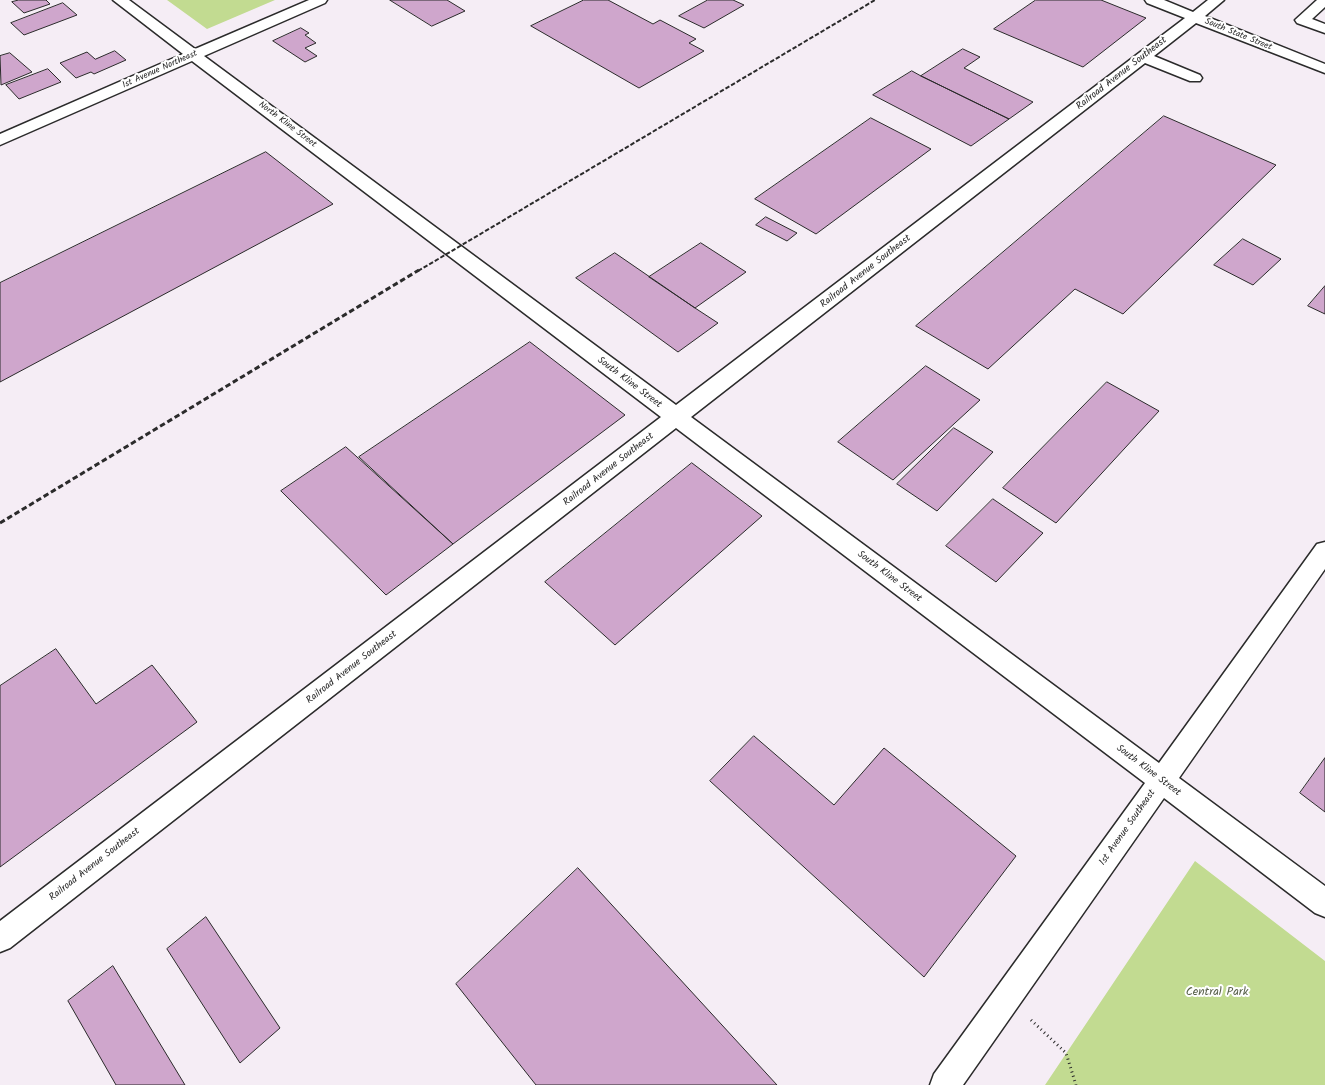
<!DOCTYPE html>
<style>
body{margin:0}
canvas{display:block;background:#f5edf5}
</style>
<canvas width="1325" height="1085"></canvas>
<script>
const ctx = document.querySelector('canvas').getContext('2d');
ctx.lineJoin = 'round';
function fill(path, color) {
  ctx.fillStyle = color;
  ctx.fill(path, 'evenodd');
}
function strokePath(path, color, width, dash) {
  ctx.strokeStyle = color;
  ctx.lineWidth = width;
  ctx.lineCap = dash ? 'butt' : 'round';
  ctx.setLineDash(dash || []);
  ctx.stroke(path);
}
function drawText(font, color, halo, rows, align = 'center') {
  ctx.font = font + ' Kalam,sans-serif';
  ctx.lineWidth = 4;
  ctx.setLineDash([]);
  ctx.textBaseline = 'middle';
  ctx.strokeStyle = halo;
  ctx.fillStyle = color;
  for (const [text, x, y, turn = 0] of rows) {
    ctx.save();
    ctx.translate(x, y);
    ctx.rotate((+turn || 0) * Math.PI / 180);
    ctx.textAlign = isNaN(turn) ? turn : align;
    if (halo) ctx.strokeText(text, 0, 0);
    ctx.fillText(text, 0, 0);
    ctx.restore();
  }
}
const green = new Path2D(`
 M167 0H275L207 29Z
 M1195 861 1325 961V1085H1045Z`);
const building = new Path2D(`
 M19 0H46L50 4 24 13 12 2Z
 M390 0H447L465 11 432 26Z
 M584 0H608L653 24 660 20 696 39 689 43 704 51 639 88 531 26Z
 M708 0H733L744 5 704 28 679 16Z
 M1036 0H1101L1146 18 1083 67 994 29Z
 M63 3 77 15 24 35 11 23Z
 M301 28 309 33 305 35 316 43 305 48 317 56 305 62 273 41Z
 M963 49 980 57 964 68 1033 102 1009 119 921 76Z
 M115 51 126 60 94 74 91 72 76 78 60 63 87 52 95 59Z
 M10 53 32 72 1 85 0 56Z
 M48 69 61 82 19 99 6 85Z
 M912 71 921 76 1009 119 971 146 873 95Z
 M1164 116 1276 165 1123 314 1075 289 988 369 916 326Z
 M871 118 931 149 816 234 755 199Z
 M266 152 333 204 0 382V283Z
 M766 217 797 233 787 241 756 225Z
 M1243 239 1281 259 1253 285 1214 265Z
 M701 243 746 272 695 308 649 277Z
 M615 253 695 308 718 323 678 352 576 278Z
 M1325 286V314L1308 306Z
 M530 342 625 415 453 544 359 457Z
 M926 366 980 400 893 480 838 442Z
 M1107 382 1159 411 1056 523 1003 488Z
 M954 428 993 452 937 511 897 484Z
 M346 447 453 544 386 595 281 491Z
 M692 463 762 516 615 645 545 582Z
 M993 499 1043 533 996 582 946 546Z
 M56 649 96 704 152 665 197 722 0 867V686Z
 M754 736 834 805 884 748 1016 856 924 977 710 781Z
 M1325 758V812L1300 793Z
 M578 868 777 1085H536L456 984Z
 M206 917 280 1028 240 1063 167 949Z
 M113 966 185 1085H116L68 1001Z`);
const path = new Path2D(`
 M1031 1020 1066 1053 1076 1085`);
const minor = new Path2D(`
 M113 0H129L195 49 309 0H327L325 3 204 56 676 405 1185 18 1147 3 1145 0H1164L1193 12 1208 0H1224L1205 16 1325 64V73L1196 23 1154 56 1200 75 1202 78 1200 81H1190L1145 63 691 417 1159 763 1317 544 1325 542V569L1179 778 1325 886V917L1315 913 1164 798 963 1085H930L934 1074 1145 783 676 428 10 948 0 952V921L661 417 192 61 0 145V134L183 54Z
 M1317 0H1325V7L1312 19 1325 24V33L1297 23 1295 20Z`);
const railFar1 = new Path2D(`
 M418 271 875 0`);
const rail = new Path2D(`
 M0 523 419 270`);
const farStreetnames = [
 ["South State Street",1238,35,22],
 ["1st Avenue Northeast",160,70,-24],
 ["North Kline Street",287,125,37]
];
const streetNames = [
 ["Railroad Avenue Southeast",1122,74,-38],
 ["Railroad Avenue Southeast",866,272,-38],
 ["South Kline Street",629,383,37],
 ["Railroad Avenue Southeast",609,470,-38],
 ["South Kline Street",889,577,37],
 ["Railroad Avenue Southeast",352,668,-38],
 ["South Kline Street",1148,771,37],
 ["1st Avenue Southeast",1128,828,-55],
 ["Railroad Avenue Southeast",95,865,-38]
];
const nearParknames = [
 ["Central Park",1217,993]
];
fill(green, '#c2db91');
fill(building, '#cfa6cc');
strokePath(building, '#2b2b2b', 1);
strokePath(minor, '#2b2b2b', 3);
strokePath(path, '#2b2b2b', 3, [1, 3.5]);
fill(minor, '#fff');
strokePath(railFar1, '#2b2b2b', 2, [4.5, 2]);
strokePath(rail, '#2b2b2b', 3, [5.5, 3]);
drawText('9px', '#2b2b2b', '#fff', farStreetnames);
drawText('10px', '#2b2b2b', '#fff', streetNames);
drawText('12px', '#58604a', '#fff', nearParknames);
</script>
